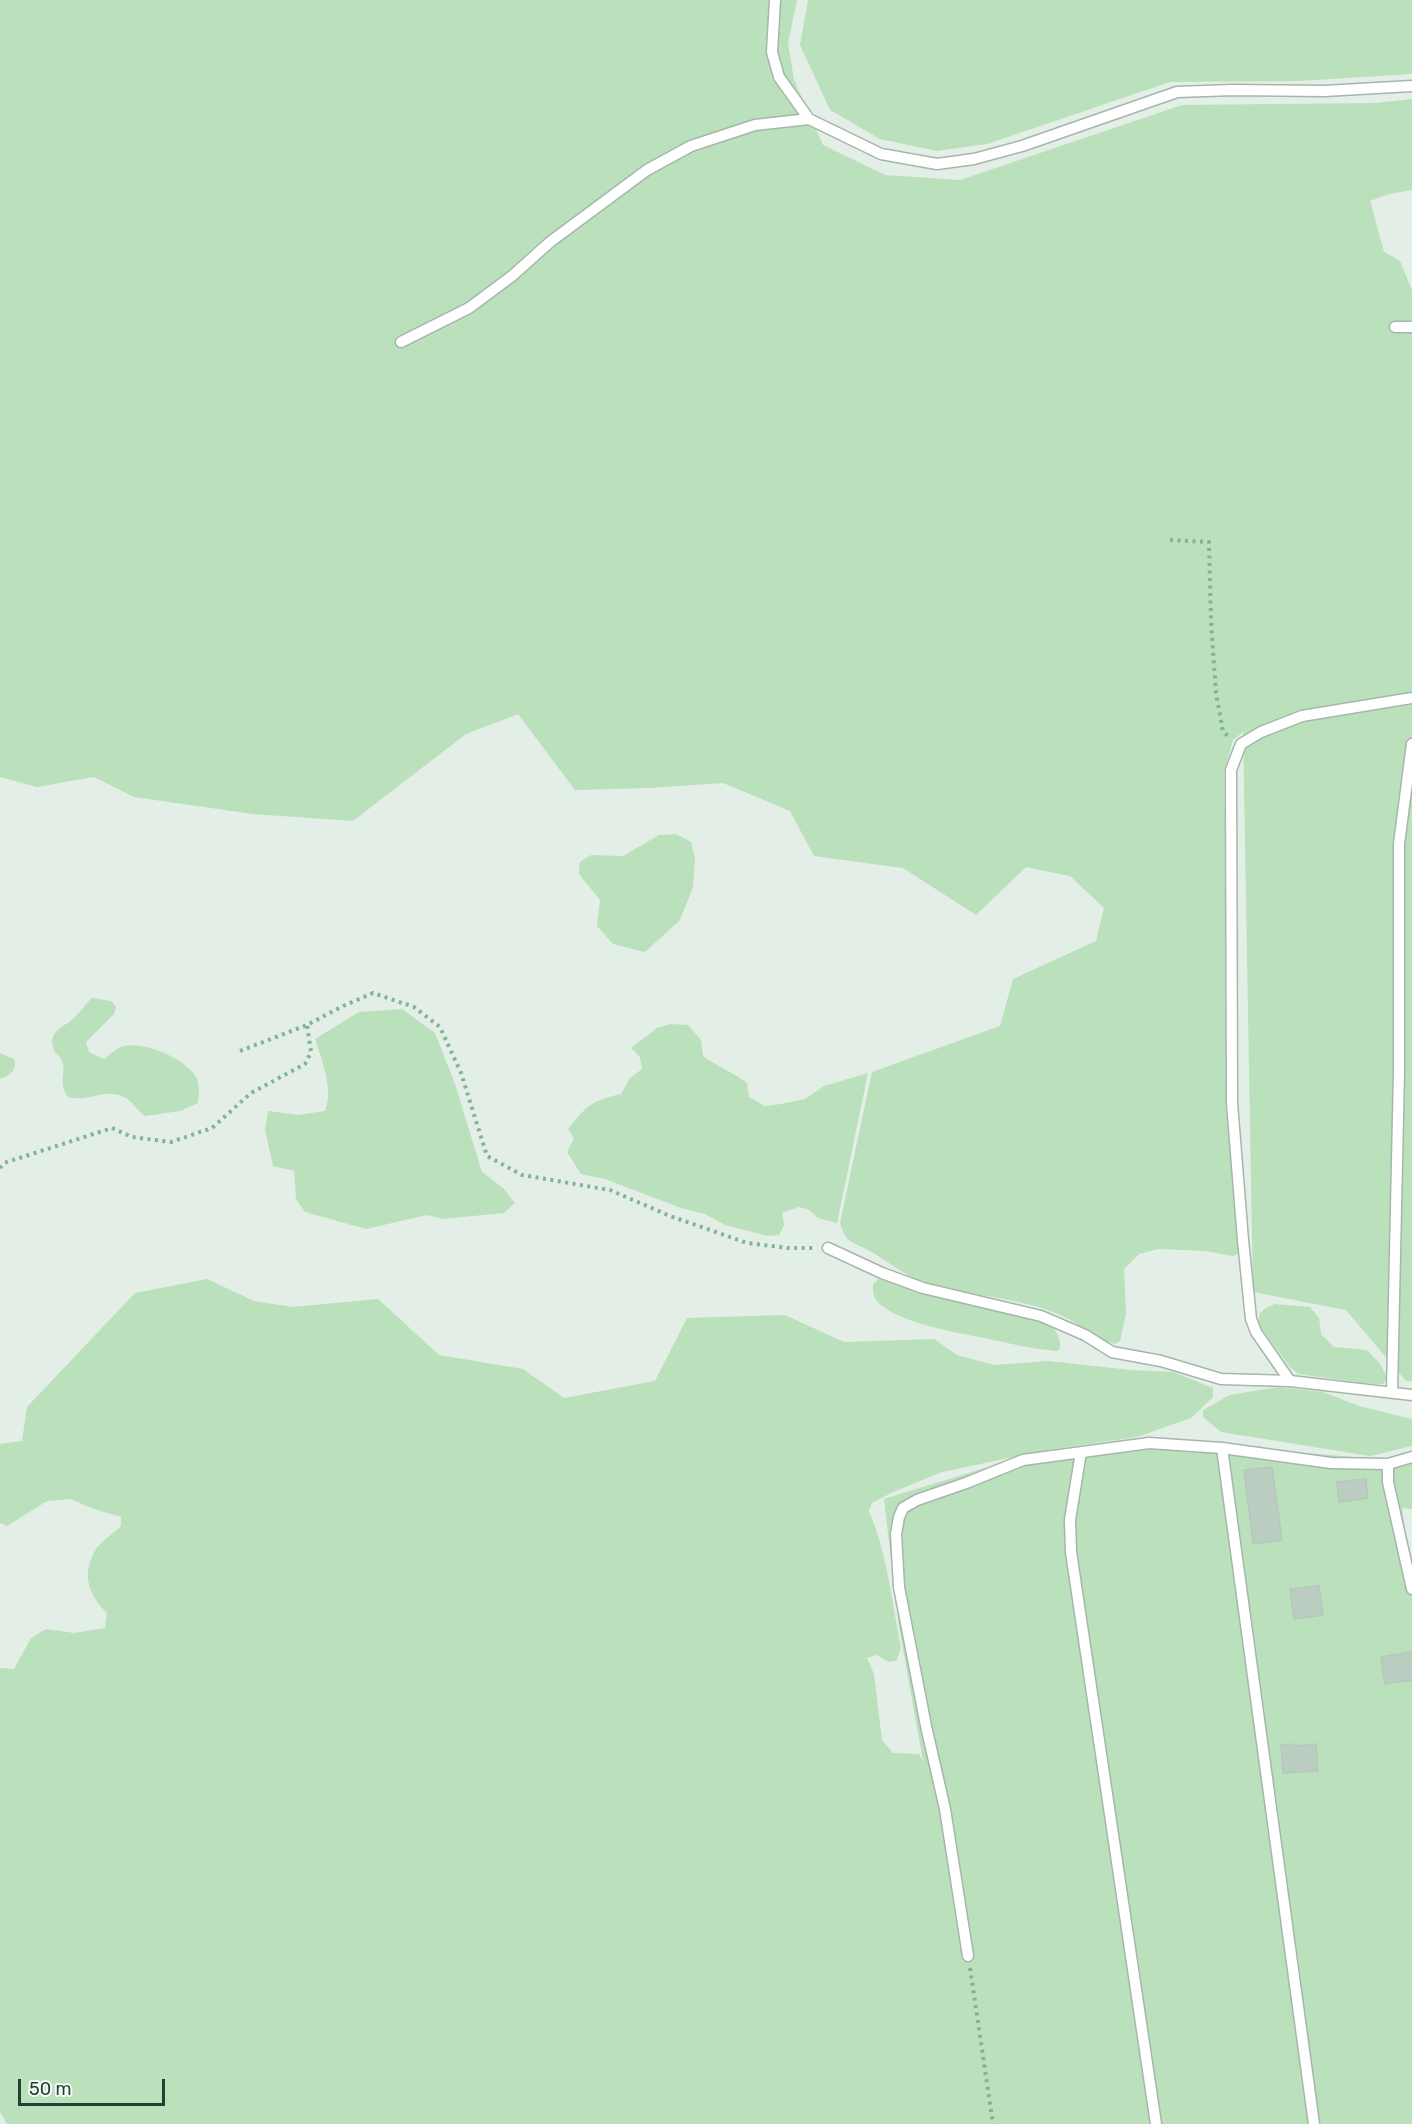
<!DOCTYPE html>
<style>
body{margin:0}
#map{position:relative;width:1412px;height:2124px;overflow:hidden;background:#e3eee6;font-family:Rubik,sans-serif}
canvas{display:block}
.scale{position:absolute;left:18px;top:2079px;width:147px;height:27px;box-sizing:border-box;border:3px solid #214131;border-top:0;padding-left:8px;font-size:18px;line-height:21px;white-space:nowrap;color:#214131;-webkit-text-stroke:4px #f4faf5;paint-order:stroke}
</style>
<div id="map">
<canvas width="1412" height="2124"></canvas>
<div class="scale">50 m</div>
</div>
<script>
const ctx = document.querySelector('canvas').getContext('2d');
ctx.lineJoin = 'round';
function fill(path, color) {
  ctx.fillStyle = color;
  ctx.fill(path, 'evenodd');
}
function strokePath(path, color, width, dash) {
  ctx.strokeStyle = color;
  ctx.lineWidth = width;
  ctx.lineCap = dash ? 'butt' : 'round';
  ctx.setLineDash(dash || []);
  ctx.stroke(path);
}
const green = new Path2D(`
 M0 0H797L788 43 794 80 823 145 885 175 960 180 1182 105 1375 103 1412 99V190L1389 194 1370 201 1384 252 1400 261 1412 290V1381H1406L1346 1310 1253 1292 1243 732 1233 740 1224 772 1231 1141 1241 1249 1238 1254 1233 1256 1205 1251 1158 1249 1139 1254 1124 1269 1126 1314 1120 1341 1115 1344C1094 1339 1078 1322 1058 1314 1017 1297 970 1296 928 1284 906 1277 888 1261 868 1250 851 1241 846 1243 840 1223L872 1072 1000 1026 1013 979 1096 941 1104 908 1070 876 1026 867 976 915 903 868 814 856 790 811 723 783 649 788 575 790 518 714 466 734 353 821 253 814 134 797 94 777 37 787 0 777Z
 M808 0H1412V74L1299 81 1170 82 987 144 937 151 880 139 830 110 800 45Z
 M676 834 691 842 695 859 693 887 680 920 645 952 613 944 597 926 600 900 579 874 580 862 591 855 623 856 659 835Z
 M92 998 111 1001 116 1007 114 1014 86 1042 89 1052 104 1059C110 1054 116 1048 124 1046 144 1041 188 1059 197 1079 200 1086 199 1096 198 1103L180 1111 145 1116C137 1110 132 1101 124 1097 105 1087 87 1103 68 1097 57 1081 67 1074 62 1061 61 1057 56 1054 54 1050 47 1032 62 1028 73 1019 80 1013 85 1004 92 998Z
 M402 1009 435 1033 455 1084 482 1172 503 1188 515 1203 504 1213 443 1219 427 1215 366 1229 305 1212 296 1199 294 1171 273 1166 265 1130 268 1111 298 1115 325 1111C334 1088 322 1062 315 1039L359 1012Z
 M671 1024 688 1025 701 1040 703 1056C717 1067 733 1072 747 1083L749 1097 765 1106 781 1104 805 1099 824 1086 868 1073 837 1223 818 1218 808 1209 798 1207 782 1213 784 1225 779 1235 768 1236 725 1225 705 1214 681 1208 605 1179 581 1174 567 1152 574 1138 568 1129C587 1105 591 1101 621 1094L630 1078 642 1069 640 1057 631 1048 657 1028Z
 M0 1053 14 1059C18 1071 10 1075 0 1079Z
 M887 1278 1045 1321C1055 1326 1061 1338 1060 1349L1057 1351C1035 1349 1015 1345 994 1340 965 1334 897 1324 877 1301 873 1296 873 1290 873 1284L879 1279Z
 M207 1279 254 1301 293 1307 378 1299 439 1355 523 1369 564 1398 655 1381 687 1318 785 1315 844 1342 934 1339 957 1355 994 1365 1048 1361 1131 1370 1173 1372 1213 1388V1397L1191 1418 1137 1437 1047 1450 942 1472 893 1492 872 1503 869 1511C887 1553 892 1602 901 1648L896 1661 889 1662 876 1655 867 1658 874 1674 882 1740 893 1753 919 1754 923 1761 899 1627 884 1499 1017 1458 1143 1439 1412 1462V1509L1402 1508 1412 1579V2124H7L0 2112V1668L14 1669 31 1638 46 1629 74 1633 105 1628 107 1613C88 1594 81 1574 96 1549 102 1541 113 1533 121 1526V1517L91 1508 71 1499 47 1501 7 1526 0 1523V1444L22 1441 27 1407 135 1293Z
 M1275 1304 1310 1307 1319 1318 1321 1334 1334 1347 1367 1350 1381 1365 1387 1378 1383 1384H1372L1298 1374 1289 1366 1259 1325C1257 1312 1263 1309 1275 1304Z
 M1278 1387 1323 1392 1359 1406 1412 1419V1446L1370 1456 1221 1432 1203 1417V1410L1230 1395Z`);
const building = new Path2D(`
 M1272 1467 1282 1540 1253 1544 1244 1470Z
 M1366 1479 1368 1498 1339 1502 1337 1482Z
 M1319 1586 1323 1615 1294 1619 1290 1589Z
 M1412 1652V1680L1385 1684 1381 1657Z
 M1291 1744 1295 1746 1316 1744 1318 1771 1283 1773 1281 1745Z`);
const path = new Path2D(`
 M1170 540 1209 542 1211 621 1216 693 1223 732 1230 737
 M240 1051 307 1025 343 1006 373 993 414 1007 440 1027 461 1073 487 1156 522 1175 610 1190 670 1216 747 1243 788 1248H815
 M0 1168 4 1163 112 1128 132 1137 171 1142 212 1128 251 1093 305 1064 311 1052 307 1025
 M970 1968 993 2124`);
const lane = new Path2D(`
 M775 0 772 52 779 77 809 119
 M1395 327H1412
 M401 342 469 308 512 276 550 242 647 170 691 146 755 125 809 119 881 154 937 164 974 159 1022 146 1177 92 1233 90 1324 91 1412 86
 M828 1248 882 1273 923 1288 1041 1316 1085 1335 1112 1352 1161 1361 1221 1379 1290 1381 1412 1395
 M1290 1381 1256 1332 1251 1319 1243 1240 1232 1103 1231 770 1241 744 1261 732 1302 716 1412 698
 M1392 1391 1399 1071V844L1412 744
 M1222 1448 1314 2124
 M1081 1452 1070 1520 1071 1552 1156 2124
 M1388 1464V1482L1412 1589
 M968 1956 945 1809 926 1726 899 1587 896 1534 899 1517 903 1508 917 1500 966 1483 1023 1460 1149 1443 1222 1448 1331 1463 1388 1464 1412 1457`);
fill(green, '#bae0bc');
fill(building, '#bbccc1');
strokePath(building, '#b5c8bc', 1.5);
strokePath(lane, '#a5b7ac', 13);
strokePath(path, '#81b398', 4, [3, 4.5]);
strokePath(lane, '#fff', 10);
</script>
